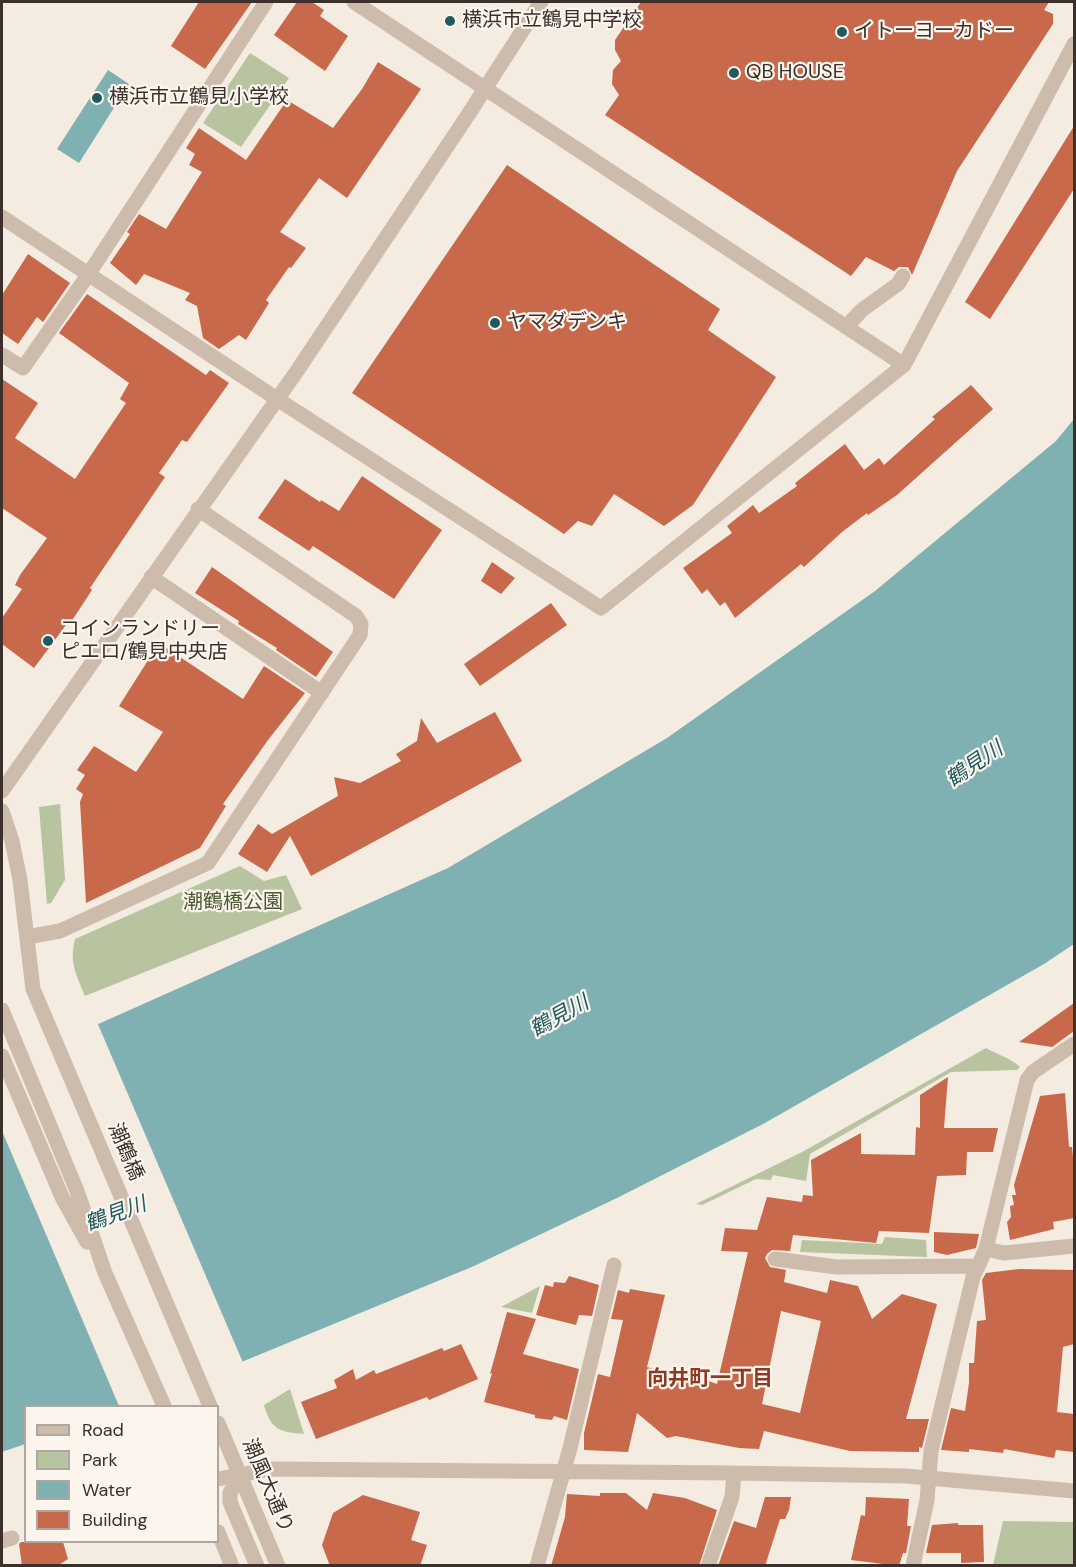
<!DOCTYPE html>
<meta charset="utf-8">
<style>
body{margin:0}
#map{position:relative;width:1076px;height:1567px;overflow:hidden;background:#f4ebe1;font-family:"DM Sans",sans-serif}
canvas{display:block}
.frame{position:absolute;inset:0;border:3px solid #3b302b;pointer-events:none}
.legend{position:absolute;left:24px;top:1405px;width:195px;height:138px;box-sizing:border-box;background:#fbf5ee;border:2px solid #aea6a0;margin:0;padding:8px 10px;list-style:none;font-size:18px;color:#3b302b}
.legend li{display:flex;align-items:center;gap:12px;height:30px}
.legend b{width:30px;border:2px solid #aea6a0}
</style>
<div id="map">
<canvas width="1076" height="1567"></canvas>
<div class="frame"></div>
<ul class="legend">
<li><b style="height:8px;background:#cdbbac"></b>Road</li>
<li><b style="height:16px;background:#b8c4a0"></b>Park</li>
<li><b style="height:16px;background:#7fb0b2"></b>Water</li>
<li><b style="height:16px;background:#c8694b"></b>Building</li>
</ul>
</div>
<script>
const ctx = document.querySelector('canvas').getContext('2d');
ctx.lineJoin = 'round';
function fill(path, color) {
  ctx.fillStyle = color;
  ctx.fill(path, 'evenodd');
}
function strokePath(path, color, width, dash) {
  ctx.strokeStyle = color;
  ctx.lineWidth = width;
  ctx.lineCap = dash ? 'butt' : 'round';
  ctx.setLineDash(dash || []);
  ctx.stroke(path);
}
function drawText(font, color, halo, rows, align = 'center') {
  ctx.font = font + ' "DM Sans","Noto Sans JP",sans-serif';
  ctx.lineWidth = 4.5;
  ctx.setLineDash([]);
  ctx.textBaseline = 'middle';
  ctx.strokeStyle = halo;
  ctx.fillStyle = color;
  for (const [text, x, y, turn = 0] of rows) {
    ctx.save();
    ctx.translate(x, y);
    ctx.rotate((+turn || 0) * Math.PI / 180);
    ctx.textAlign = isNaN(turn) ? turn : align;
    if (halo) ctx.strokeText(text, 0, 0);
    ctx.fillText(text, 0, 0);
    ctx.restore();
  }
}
const green = new Path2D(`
 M250 53 289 78 241 147 203 123Z
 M60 804 65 880 51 903 47 904 39 807Z
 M240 866 264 881 286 875 302 909 85 996C76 974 69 963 75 939Z
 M986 1048C998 1055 1009 1057 1020 1067L1017 1070 951 1072 810 1154 806 1181 773 1175 771 1180 756 1179 702 1205 696 1204 804 1151Z
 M885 1237 926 1240 927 1257 800 1252 802 1240 882 1244Z
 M540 1286 532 1313 501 1307Z
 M290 1389 304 1434C280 1432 271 1430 264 1405Z
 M1003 1521 1074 1522V1565H993Z`);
const water = new Path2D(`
 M108 70 129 84 79 163 57 149Z
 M1074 419V944L1044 964 763 1124 619 1197 474 1266 135 1406H26L25 1444 2 1452V1067L448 868 667 738 875 591 1056 441Z`);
const pier = new Path2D(`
 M97 1022 244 1365 143 1406H119L2 1131V1064Z`);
const building = new Path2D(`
 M199 2H252L205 69 171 46Z
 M297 2H312L324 10 320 16 348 36 325 71 274 35Z
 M641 2H1049L1044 10 1053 14V24L957 171 912 275 908 267H899L894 271 866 257 851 276 605 115 619 95 612 84 613 70 621 61 615 50V40Z
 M378 62 421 89 347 198 319 178 280 232 306 248 291 268 289 267 266 300 269 303 246 340 239 335 219 349 203 338 197 306 185 300 190 293 144 274 136 285 110 263 130 234 127 232 139 214 166 229 202 172 189 165 195 154 186 148 199 128 246 160 287 100 333 128 362 89Z
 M1074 126V189L990 319 965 302Z
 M507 165 720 309 708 330 776 377 693 505 664 526 614 494 592 526 578 521 564 534 352 393Z
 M28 254 70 283 43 322 37 317 18 344 2 333V295Z
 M87 294 206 375 210 370 229 383 187 442 182 440 159 473 165 477 90 588 92 590 71 622 69 621 34 668 2 644V618L22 589 15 585 20 575 47 538 2 508V379L38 403 15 438 75 479 126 403 120 399 129 383 59 333Z
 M971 385 993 409 897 495 868 515 867 513 842 532 804 567 801 564 735 618 725 602 720 606 707 589 702 594 683 568 732 533 727 526 753 505 759 513 797 486 795 483 845 444 864 470 879 458 884 465 935 419 932 417Z
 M362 476 442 530 394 599 313 546 309 551 258 518 285 479 320 502 321 500 339 511Z
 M492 562 515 578 501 594 481 581Z
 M212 567 333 652 316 677 276 650 277 648 238 624 239 621 195 593Z
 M551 603 567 625 480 686 464 664Z
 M159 643 243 699 264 666 305 693 268 740 223 804 226 806 200 848 86 903 80 802 83 794 76 789 85 775 77 770 94 746 136 772 163 732 119 706Z
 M495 712 522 761 311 876 290 836 267 872 238 854 258 824 272 834 338 796 334 777 360 783 401 761 396 754 417 741 421 718 437 743Z
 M1074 1003V1031L1052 1047 1019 1042Z
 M948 1077 944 1128H998L993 1152H967L966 1175 937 1176 929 1233 879 1231 876 1243 793 1235 790 1251 772 1250 767 1254 765 1258 770 1267 786 1270 784 1282 827 1293 830 1280 858 1286 872 1319 902 1294 937 1304 906 1419H929L922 1448 919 1447V1452L850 1451 764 1431 759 1449 739 1448 676 1436 667 1438 637 1413 628 1452 584 1450V1433L598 1374 610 1377 623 1320 611 1319 618 1290 629 1293 630 1289 665 1295 647 1367 684 1379 686 1373 717 1384 748 1252 721 1251 725 1228 757 1230 767 1197 802 1202 803 1195 813 1196 811 1160 861 1133V1154L915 1155 916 1127 920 1128V1095ZM781 1311 821 1321 800 1413 762 1404Z
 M1065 1093 1069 1147H1072L1074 1168V1218L1053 1222 1054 1229 1010 1240 1007 1222 1011 1217 1010 1206 1014 1205 1012 1195H1016L1014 1185 1040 1096Z
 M934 1232 979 1234 976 1248 947 1255 934 1252Z
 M1019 1269 1074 1270V1344L1063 1347 1057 1412 1074 1414V1452L1056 1450 1054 1458 1004 1449 1003 1453 969 1449V1452L941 1450 951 1408 965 1411 969 1383V1363H974L977 1321 986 1320 982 1280 986 1273Z
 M569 1276 599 1285 592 1316 579 1315 576 1325 536 1315 545 1285 553 1287 554 1282 565 1283Z
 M507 1312 536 1319 523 1354 579 1369 567 1420 554 1416 552 1420 535 1418V1415L484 1402 492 1373 490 1374Z
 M461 1344 478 1379 429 1400 427 1397 316 1439 301 1402 337 1388 334 1380 353 1369 356 1380 374 1370 376 1374 442 1348 444 1351Z
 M600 1493H626L647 1510 653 1493 685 1498 717 1510 699 1566H551L565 1517 567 1494 600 1496Z
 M363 1495 420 1512 411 1540 427 1545 420 1566H330L322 1545 333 1513Z
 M765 1497H791L789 1510 785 1519H780L765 1566H718L734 1521 756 1528Z
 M866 1497 909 1499 907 1526H911L906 1553H903L899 1566 851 1560 861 1515 865 1516Z
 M958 1523V1525H983L984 1562 961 1563V1553H926L932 1525Z
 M21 1542H63L68 1559 57 1566H22L19 1544Z`);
const minor = new Path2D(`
 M354 2 904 365
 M2 217 277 399 601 608 904 365 1074 44
 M846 327 862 310 898 284 903 276
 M2 355 23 368 88 275 266 2
 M151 577 322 693
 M2 791 297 371 468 115 541 2
 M2 811 12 841 20 880 33 989 210 1406
 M27 937 60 931 208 863 360 635 361 624 356 616 198 509
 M2 1010 77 1191 105 1273 164 1406
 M2 1056 62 1197 87 1242
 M986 1249 1004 1253 1074 1246
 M775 1259 837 1267 977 1266
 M218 1423 278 1566
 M240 1475 230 1493V1502L257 1566
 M218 1479 271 1469 734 1473 906 1476 1074 1491
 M218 1532 232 1566
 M2 1541 12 1538
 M537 1566 570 1448 614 1265
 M708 1566 732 1497 734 1473
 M913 1566 927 1500 931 1451 973 1277 986 1249 1027 1080 1033 1072 1074 1044`);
const markers = [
 [450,21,6,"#1f5a5e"],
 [842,32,6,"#1f5a5e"],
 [734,73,6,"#1f5a5e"],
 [97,98,6,"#1f5a5e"],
 [495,323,6,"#1f5a5e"],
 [48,641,6,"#1f5a5e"]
];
const poiNames = [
 ["横浜市立鶴見中学校",462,21],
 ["イトーヨーカドー",854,32],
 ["QB HOUSE",746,73],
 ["横浜市立鶴見小学校",109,98],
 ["ヤマダデンキ",507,323],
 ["コインランドリー",60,630],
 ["ピエロ/鶴見中央店",60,653]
];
const parkNames = [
 ["潮鶴橋公園",233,903]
];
const streetNames = [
 ["潮鶴橋",125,1152,67],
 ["潮風大通り",267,1486,67]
];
const waterNames = [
 ["鶴見川",975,765,-34],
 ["鶴見川",560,1017,-29],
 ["鶴見川",116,1215,-20]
];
const neighbourhoodNames = [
 ["向井町一丁目",710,1379]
];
fill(green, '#b8c4a0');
fill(water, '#7fb0b2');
fill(pier, '#f4ebe1');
fill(building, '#c8694b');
strokePath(minor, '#cdbbac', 15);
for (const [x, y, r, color] of markers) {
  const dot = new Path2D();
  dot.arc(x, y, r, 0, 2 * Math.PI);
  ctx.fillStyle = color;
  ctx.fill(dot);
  strokePath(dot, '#fbf5ee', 2);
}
drawText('20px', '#3b302b', '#fbf5ee', poiNames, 'left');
drawText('20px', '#4a5a2e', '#fbf5ee', parkNames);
drawText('20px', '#3b302b', '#fbf5ee', streetNames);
drawText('italic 21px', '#1f5a5e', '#fbf5ee', waterNames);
drawText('bold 21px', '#8c3b22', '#fbf5ee', neighbourhoodNames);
</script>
